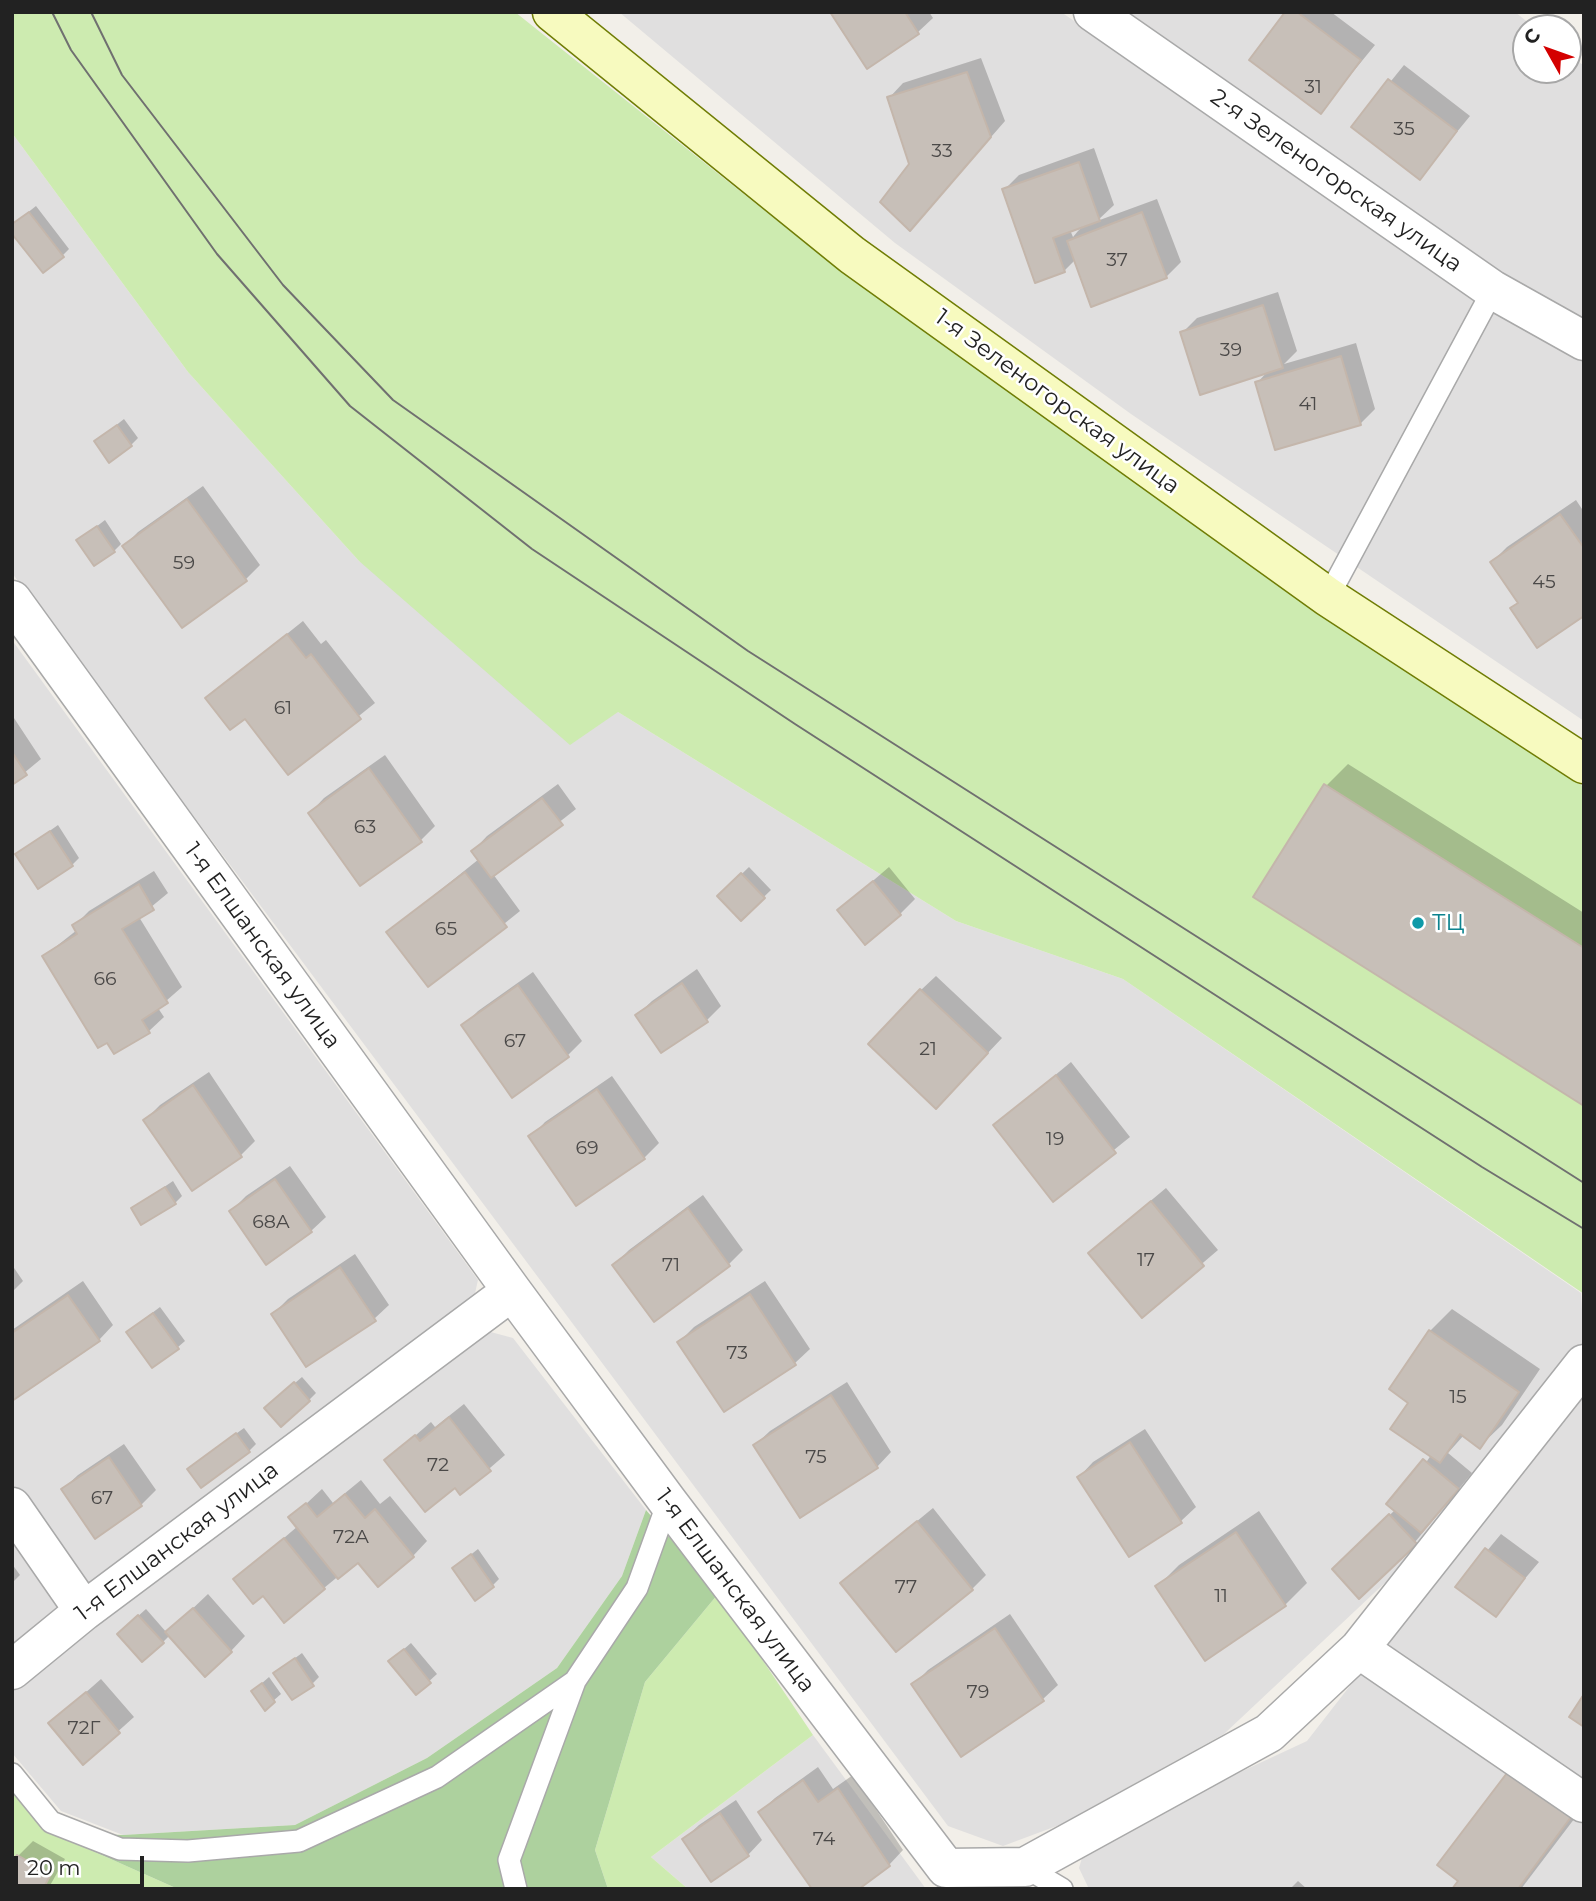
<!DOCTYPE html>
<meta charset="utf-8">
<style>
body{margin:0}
#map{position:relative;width:1596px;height:1901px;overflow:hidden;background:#f2efe9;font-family:Montserrat,sans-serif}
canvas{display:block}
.frame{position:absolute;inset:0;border:14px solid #222;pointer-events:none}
.north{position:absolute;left:1512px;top:14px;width:70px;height:70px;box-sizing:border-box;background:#fff;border:2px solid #a7a7a7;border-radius:50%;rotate:310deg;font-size:19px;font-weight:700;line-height:28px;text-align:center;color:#222}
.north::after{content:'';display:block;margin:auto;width:24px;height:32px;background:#d40000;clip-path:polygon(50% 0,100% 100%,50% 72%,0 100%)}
.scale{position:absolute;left:14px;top:1856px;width:130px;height:32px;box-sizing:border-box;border:4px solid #222;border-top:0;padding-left:9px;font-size:21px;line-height:24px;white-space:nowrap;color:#222;-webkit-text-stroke:5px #fff;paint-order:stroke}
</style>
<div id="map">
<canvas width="1596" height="1901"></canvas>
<div class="frame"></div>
<div class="north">С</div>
<div class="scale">20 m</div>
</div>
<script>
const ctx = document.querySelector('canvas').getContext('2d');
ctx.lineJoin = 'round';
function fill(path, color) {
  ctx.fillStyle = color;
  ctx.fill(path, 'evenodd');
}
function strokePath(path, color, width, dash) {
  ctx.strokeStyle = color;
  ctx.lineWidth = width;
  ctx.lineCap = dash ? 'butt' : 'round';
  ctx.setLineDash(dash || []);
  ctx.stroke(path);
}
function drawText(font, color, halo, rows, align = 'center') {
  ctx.font = font + ' Montserrat,sans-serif';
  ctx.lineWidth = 5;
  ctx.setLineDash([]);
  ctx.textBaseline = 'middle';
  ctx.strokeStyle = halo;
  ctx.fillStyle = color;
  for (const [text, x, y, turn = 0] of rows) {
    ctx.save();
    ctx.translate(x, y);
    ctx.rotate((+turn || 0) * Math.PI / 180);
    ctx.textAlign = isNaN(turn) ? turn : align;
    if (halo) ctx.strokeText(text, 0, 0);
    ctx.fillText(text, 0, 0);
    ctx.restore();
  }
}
const residential = new Path2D(`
 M619 12H1061L1481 300 1584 357V721L1131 414 895 243Z
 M1127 12H1515L1535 28H1526V70H1568V53L1584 66V318L1504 274Z
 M12 133 188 372 359 561 618 712 956 921 1123 979 1581 1293 1584 1342 1422 1548 1224 1734 1062 1824 1003 1846 948 1826 12 573Z
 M12 640 478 1280 471 1311 12 1649Z
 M487 1331 513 1338 646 1510 622 1576 557 1668 427 1758 295 1825 123 1835 61 1811 12 1753V1683Z
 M1584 1385V1889H1089L1079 1868 1086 1844 1307 1741Z
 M813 1735 926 1889H688L651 1857Z`);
const grass = new Path2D(`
 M12 12H515L838 269 1315 610 1584 787V1294L1123 979 956 921 618 712 570 745 359 561 188 372 12 133Z
 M718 1594 813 1735 651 1857 688 1889H608L595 1850 645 1682Z
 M12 1792 50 1832 178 1889H12Z`);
const forest = new Path2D(`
 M646 1510 718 1594 645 1682 595 1850 608 1889H178L50 1832 123 1835 295 1825 427 1758 557 1668 622 1576Z`);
const shadow = new Path2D(`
 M832 12H929L933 18 918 32 868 66Z
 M1287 12H1331L1375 45 1321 111Z
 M981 58 1005 121 924 214 889 98 903 83Z
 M1404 65 1470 116 1420 177 1354 127Z
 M1094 148 1114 205 1097 221 1157 199 1181 262 1166 277 1075 260 1064 271 1004 190 1019 175ZM1085 224 1078 231 1073 237 1070 230Z
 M36 206 69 249 63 255 17 221Z
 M1278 292 1297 351 1284 364 1356 343 1375 409 1360 424 1257 383 1269 370 1182 333 1197 318Z
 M124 419 138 438 131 445 96 441Z
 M203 486 260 565 246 579 124 546 138 532Z
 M1576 500 1584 512V614L1512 608 1519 601 1492 562 1507 547Z
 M105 520 121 544 114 551 79 540Z
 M303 621 321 644 326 640 375 703 289 772 246 716 207 698Z
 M12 715 41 759 12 783Z
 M385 755 435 826 421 840 310 813 324 798Z
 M1348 764 1584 913V1104L1326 786Z
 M558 784 576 809 493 874 520 911 428 985 388 932 479 859 473 851 487 836Z
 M58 825 79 858 72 865 17 854Z
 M749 867 771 890 741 919 719 896Z
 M889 867 915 899 900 914 839 910Z
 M154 871 168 893 139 917 182 987 158 1008 164 1017 149 1031 115 1052 44 956 77 930 74 926 89 911Z
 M697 969 721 1006 707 1020 637 1015 652 1001Z
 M533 972 582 1041 568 1055 463 1026 478 1011Z
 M936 976 1002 1038 951 1092 921 990Z
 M1071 1062 1130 1137 1053 1199 995 1125Z
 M209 1072 255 1141 241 1155 145 1120 160 1105Z
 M612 1076 659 1143 644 1158 531 1137 545 1122Z
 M290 1166 326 1217 311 1231 231 1211 246 1196Z
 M173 1181 182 1196 175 1203 133 1208Z
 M1166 1188 1218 1250 1142 1315 1105 1239Z
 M703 1195 743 1250 729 1264 614 1265 629 1250Z
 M355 1254 389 1305 374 1319 273 1314 288 1299Z
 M12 1265 23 1281 12 1292Z
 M83 1281 113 1325 99 1340 12 1399V1330Z
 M765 1281 810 1349 795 1363 724 1410 679 1342 694 1327Z
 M160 1307 185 1341 178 1347 136 1325Z
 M1452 1309 1540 1369 1502 1425 1480 1446 1464 1435 1448 1453 1472 1473 1415 1542 1334 1569 1395 1510 1431 1455 1411 1402 1430 1331Z
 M302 1377 316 1393 309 1400 274 1401Z
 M847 1382 891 1452 877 1467 755 1445 770 1431Z
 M464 1404 505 1455 461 1493 455 1486 387 1460 431 1422 435 1427Z
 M244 1428 256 1444 249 1451 197 1462Z
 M1145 1429 1196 1507 1181 1521 1130 1555 1079 1477 1093 1462Z
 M124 1444 156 1490 141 1505 63 1489 78 1475Z
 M361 1480 380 1504 390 1496 427 1541 413 1556 358 1560 324 1588 263 1593 236 1579 298 1526 291 1518 322 1489 333 1503Z
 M933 1508 986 1575 972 1589 842 1583Z
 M1259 1511 1307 1583 1285 1605 1157 1587 1179 1565Z
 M1501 1534 1539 1562 1495 1614 1458 1586Z
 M478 1549 499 1579 492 1586 454 1568Z
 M12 1564 20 1575 12 1583Z
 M208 1594 245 1636 231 1651 170 1635 163 1642 126 1627 146 1609 167 1633Z
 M1010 1614 1058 1685 1043 1699 961 1754 914 1684 928 1670Z
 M411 1643 437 1674 416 1693 390 1661Z
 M302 1653 319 1677 312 1684 275 1673Z
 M269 1677 281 1694 265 1708 253 1691Z
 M101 1679 134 1717 84 1762 50 1724Z
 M818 1767 833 1789 853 1775 903 1850 889 1865 760 1812 775 1798Z
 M736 1800 762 1840 748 1855 684 1839 699 1825Z
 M1584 1806 1521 1889H1454Z
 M33 1841 65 1859 48 1889H12L18 1856Z
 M1298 1881 1307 1889H1290Z`);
const building = new Path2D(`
 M830 12H905L919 34 867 69Z
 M1285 12H1297L1361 60 1321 114 1249 60Z
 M967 72 991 137 910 231 880 202 909 164 887 97Z
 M1388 79 1457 131 1420 180 1351 127Z
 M1079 162 1100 221 1053 238 1065 272 1035 283 1002 189Z
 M29 212 64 257 43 273 12 234V224Z
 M1142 212 1167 278 1091 307 1067 241Z
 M1263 305 1283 368 1200 395 1180 332Z
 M1341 356 1361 425 1275 450 1255 382Z
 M117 425 132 446 109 463 94 441Z
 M187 499 247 581 182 628 122 546Z
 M1560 514 1584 548V616L1537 648 1510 608 1518 603 1490 562Z
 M97 526 115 552 94 566 76 540Z
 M287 634 306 658 311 654 361 719 288 775 245 719 230 730 205 698Z
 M12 752 27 775 12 785Z
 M369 768 422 842 360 886 308 813Z
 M1324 784 1584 948V1106L1253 897Z
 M542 798 563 825 491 878 471 851Z
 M50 831 73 866 38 889 15 854Z
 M465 872 507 927 428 987 386 932Z
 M741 873 765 898 741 921 717 896Z
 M873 881 901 915 865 945 837 910Z
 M139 884 154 910 122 929 168 1003 142 1020 150 1033 114 1054 107 1043 98 1048 42 956 77 934 72 925Z
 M682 983 708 1022 661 1053 635 1015Z
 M518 985 569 1057 512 1098 461 1025Z
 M920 989 988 1053 936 1109 868 1044Z
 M1056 1075 1116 1153 1053 1202 993 1125Z
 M193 1085 242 1157 192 1191 143 1120Z
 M597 1089 645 1159 576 1206 528 1136Z
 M275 1179 312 1232 266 1265 229 1211Z
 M165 1187 176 1204 141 1225 131 1208Z
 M1151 1201 1204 1266 1142 1318 1088 1253Z
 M688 1208 730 1266 654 1322 612 1265Z
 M340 1267 376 1321 306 1367 271 1314Z
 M750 1294 796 1365 724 1412 677 1342Z
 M68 1295 100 1341 12 1401V1333Z
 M153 1313 179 1349 152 1368 126 1332Z
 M1429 1330 1519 1392 1480 1449 1460 1434 1440 1463 1390 1429 1408 1403 1389 1389Z
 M294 1382 310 1401 281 1427 264 1408Z
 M831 1395 878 1468 800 1518 753 1445Z
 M449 1417 491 1471 460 1495 455 1488 425 1512 384 1460 415 1435 420 1441Z
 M236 1433 250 1452 201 1488 187 1469Z
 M1130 1442 1182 1523 1129 1557 1077 1477Z
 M109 1457 142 1506 95 1539 61 1489Z
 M1423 1459 1459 1489 1421 1533 1386 1504Z
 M345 1494 365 1518 375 1509 414 1557 378 1587 358 1563 338 1579 288 1517 306 1503 317 1517Z
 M1389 1514 1417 1544 1359 1599 1332 1569Z
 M917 1521 973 1590 896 1652 840 1583Z
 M1236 1532 1286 1606 1205 1661 1155 1586Z
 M284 1538 325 1589 284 1623 263 1596 253 1604 233 1579Z
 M1485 1548 1525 1578 1496 1617 1455 1587Z
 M471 1554 494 1587 475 1601 452 1568Z
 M193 1608 232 1652 205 1677 165 1632Z
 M138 1615 164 1643 142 1662 117 1634Z
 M995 1628 1044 1701 961 1757 911 1684Z
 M404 1649 431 1683 416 1695 388 1661Z
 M295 1658 314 1686 292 1700 273 1673Z
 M262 1683 275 1702 265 1711 251 1691Z
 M86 1692 120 1733 83 1765 48 1723Z
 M1584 1694V1727L1569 1717Z
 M1510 1769 1571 1817 1518 1889H1452L1458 1881 1437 1865Z
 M803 1780 818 1802 838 1788 890 1866 859 1889H812L758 1812Z
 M720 1813 749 1856 711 1882 682 1839Z
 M17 1855 51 1874 43 1889H12V1862Z`);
const service = new Path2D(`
 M1328 597 1493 290
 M12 1774 51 1822 120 1849 188 1851 299 1841 437 1777 575 1681 637 1588 668 1502
 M1025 1867 1062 1889
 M516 1889 509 1860 575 1681`);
const minor = new Path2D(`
 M1093 12 1493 290 1584 341
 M12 600 512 1291 668 1502 946 1868 1025 1867 1269 1733 1359 1649 1584 1364
 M12 1507 84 1611
 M1359 1649 1584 1803
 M12 1670 84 1611 512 1291`);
const secondary = new Path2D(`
 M552 12 852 255 1328 597 1584 764`);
const tram = new Path2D(`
 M52 12 71 50 217 254 350 406 532 549 795 724 1482 1167 1584 1229
 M91 12 122 75 283 285 393 400 748 651 1584 1183`);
const markers = [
 [1418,923,7,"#0f9aa8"]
];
const numberNames = [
 ["31",1313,87],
 ["35",1404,129],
 ["33",942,151],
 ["37",1117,260],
 ["39",1231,350],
 ["41",1308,404],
 ["59",184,563],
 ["45",1544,582],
 ["61",283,708],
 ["63",365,827],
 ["65",446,929],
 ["66",105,979],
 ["67",515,1041],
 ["21",928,1049],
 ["19",1055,1139],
 ["69",587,1148],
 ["68А",271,1222],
 ["17",1146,1260],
 ["71",671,1265],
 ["73",737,1353],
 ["15",1458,1397],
 ["75",816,1457],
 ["72",438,1465],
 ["67",102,1498],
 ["72А",351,1537],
 ["77",906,1587],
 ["11",1221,1596],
 ["79",978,1692],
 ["72Г",84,1728],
 ["74",824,1839]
];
const streetNames = [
 ["2-я Зеленогорская улица",1336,181,35],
 ["1-я Зеленогорская улица",1057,402,36],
 ["1-я Елшанская улица",262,946,54],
 ["1-я Елшанская улица",177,1542,-37],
 ["1-я Елшанская улица",735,1591,53]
];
const cultureNames = [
 ["ТЦ",1432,923]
];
fill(residential, '#e0dfdf');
fill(grass, '#cdebb0');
fill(forest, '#add19e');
fill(shadow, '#0003');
fill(building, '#c7bfb8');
strokePath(building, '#c4b6ab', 2);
strokePath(service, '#a9a9a9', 24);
strokePath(minor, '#a9a9a9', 41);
strokePath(secondary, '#707d05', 41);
strokePath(service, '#fff', 21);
strokePath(minor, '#fff', 38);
strokePath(secondary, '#f7fabf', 38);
strokePath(tram, '#707070', 2);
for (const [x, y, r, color] of markers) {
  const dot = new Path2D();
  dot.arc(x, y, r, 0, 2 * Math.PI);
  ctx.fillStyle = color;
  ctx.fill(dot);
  strokePath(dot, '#fff', 2.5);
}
drawText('19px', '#4b4948', null, numberNames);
drawText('23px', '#222', '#fff', streetNames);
drawText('23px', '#0d838f', '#fff', cultureNames, 'left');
</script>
